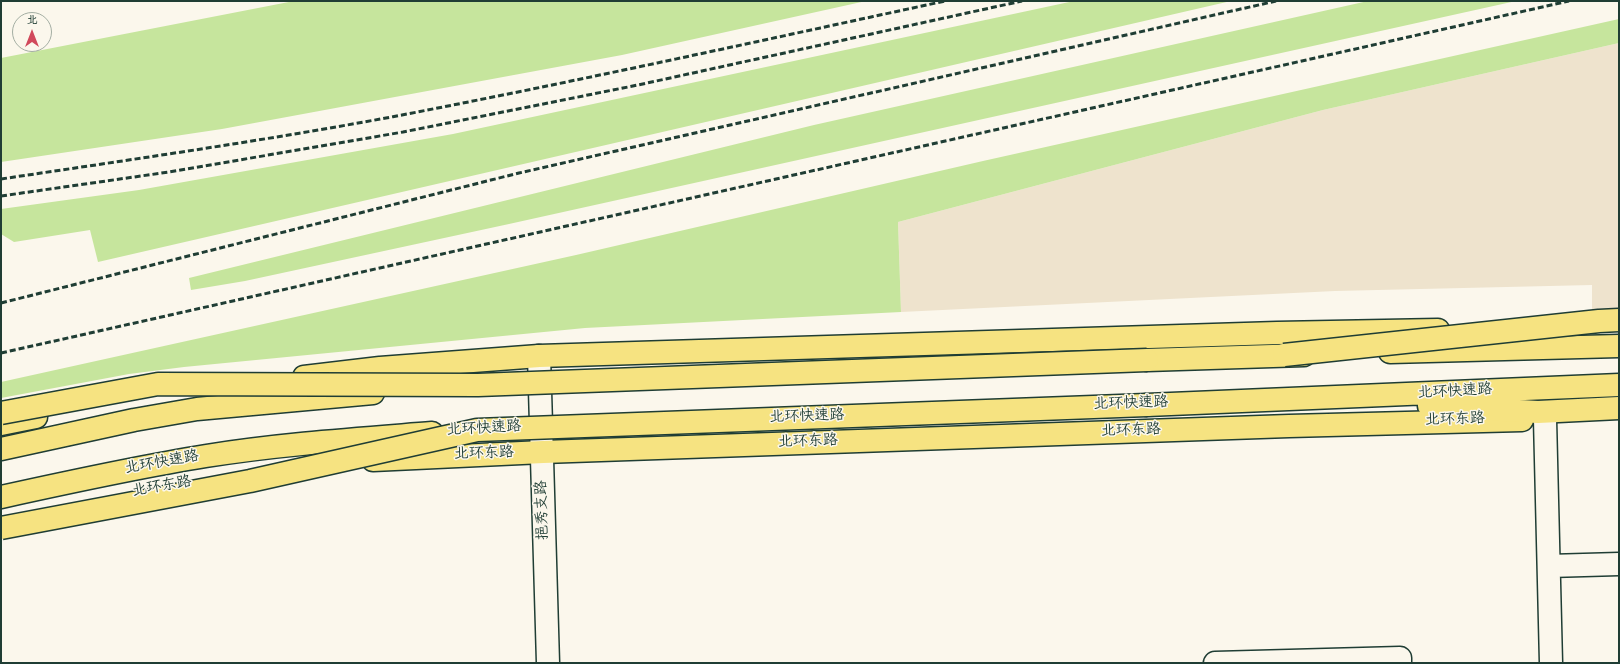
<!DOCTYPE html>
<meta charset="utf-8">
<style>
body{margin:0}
#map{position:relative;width:1620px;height:664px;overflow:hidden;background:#fbf7ec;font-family:Dekko,"LXGW WenKai TC",sans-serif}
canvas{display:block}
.frame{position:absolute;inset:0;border:2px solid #1f3d34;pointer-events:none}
.north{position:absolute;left:12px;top:12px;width:40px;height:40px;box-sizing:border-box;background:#fbf7ec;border:1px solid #a3ada2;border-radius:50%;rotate:0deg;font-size:11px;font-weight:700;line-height:16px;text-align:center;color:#1f3d34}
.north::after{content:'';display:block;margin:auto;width:14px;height:18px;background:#d1495b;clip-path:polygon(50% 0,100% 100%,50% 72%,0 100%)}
</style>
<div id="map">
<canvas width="1620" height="664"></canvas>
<div class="frame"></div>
<div class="north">北</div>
</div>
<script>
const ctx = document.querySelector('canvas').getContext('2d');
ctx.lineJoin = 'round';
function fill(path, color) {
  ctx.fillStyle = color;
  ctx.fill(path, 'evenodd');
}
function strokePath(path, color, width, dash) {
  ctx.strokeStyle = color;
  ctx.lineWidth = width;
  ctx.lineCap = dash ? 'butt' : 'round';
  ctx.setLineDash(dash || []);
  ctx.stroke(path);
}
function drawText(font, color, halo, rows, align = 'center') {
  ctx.font = font + ' Dekko,"LXGW WenKai TC",sans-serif';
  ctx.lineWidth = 3;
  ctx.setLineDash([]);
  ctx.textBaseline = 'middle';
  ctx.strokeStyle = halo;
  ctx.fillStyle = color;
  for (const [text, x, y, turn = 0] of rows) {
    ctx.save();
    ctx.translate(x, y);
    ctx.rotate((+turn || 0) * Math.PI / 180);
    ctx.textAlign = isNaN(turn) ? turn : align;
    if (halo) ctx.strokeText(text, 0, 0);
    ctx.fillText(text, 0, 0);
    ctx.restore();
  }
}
const built = new Path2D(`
 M1619 43V310L1592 311V285L1335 291 901 312 898 222 1323 110Z`);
const green = new Path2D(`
 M294 1H866L622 55 222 129 1 162V58Z
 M1074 1H1231L98 262 90 230 14 242 1 234V209L139 190 453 134Z
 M1368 1H1516L509 224 245 281 191 290 189 278 814 125Z
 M1619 19V43L1323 110 898 222 901 312 585 328 184 367 129 374 1 398V382L576 255 983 161Z`);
const minor = new Path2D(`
 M539 356 548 663
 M1545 419 1551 663
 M1549 566 1619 564
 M1215 663 1400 658V663`);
const major = new Path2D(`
 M304 377 380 368 539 356 1277 333 1438 330
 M1 424 36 417
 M373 460 543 452 1289 426 1522 420`);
const highway = new Path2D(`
 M1390 352 1619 346
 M1147 360 1304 355
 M1147 405 1619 385
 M1429 406 1538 412 1619 408
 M1 449 134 420 197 409 373 393
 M1 497C69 482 137 467 206 456 281 444 357 439 432 433`);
const rail = new Path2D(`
 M1 179C135 159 269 140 402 115 583 80 764 40 945 1
 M1 196 169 172 403 132 638 85 1022 1
 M1 303 519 173 1276 1
 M1 353 1569 1`);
const highwayBridge = new Path2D(`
 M1284 355 1599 321 1619 320
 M1 413 158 384 478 385 1147 360
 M1 528 250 481 477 430 1147 405`);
const streetNames = [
 ["北环快速路",1455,393,-3],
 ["北环快速路",1131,405,-2],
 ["北环快速路",807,418,-2],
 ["北环东路",1455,421,-2],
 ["北环快速路",484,430,-3],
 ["北环东路",1131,432,-2],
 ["北环东路",808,443,-2],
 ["北环东路",484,455,-2],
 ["北环快速路",162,464,-10],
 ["北环东路",162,488,-10],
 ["挹秀支路",544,510,-92]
];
fill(built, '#eee3cd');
fill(green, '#c6e59d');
strokePath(minor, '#1f3d34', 25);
strokePath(major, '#1f3d34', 25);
strokePath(highway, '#1f3d34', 25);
strokePath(minor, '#fbf7ec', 22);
strokePath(major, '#f6e381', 22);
strokePath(highway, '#f6e381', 22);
strokePath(rail, '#1f3d34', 3, [6, 3]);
strokePath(highwayBridge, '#1f3d34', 25, []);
strokePath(highwayBridge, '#f6e381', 22);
drawText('15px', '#1f3d34', '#fbf7ec', streetNames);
</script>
